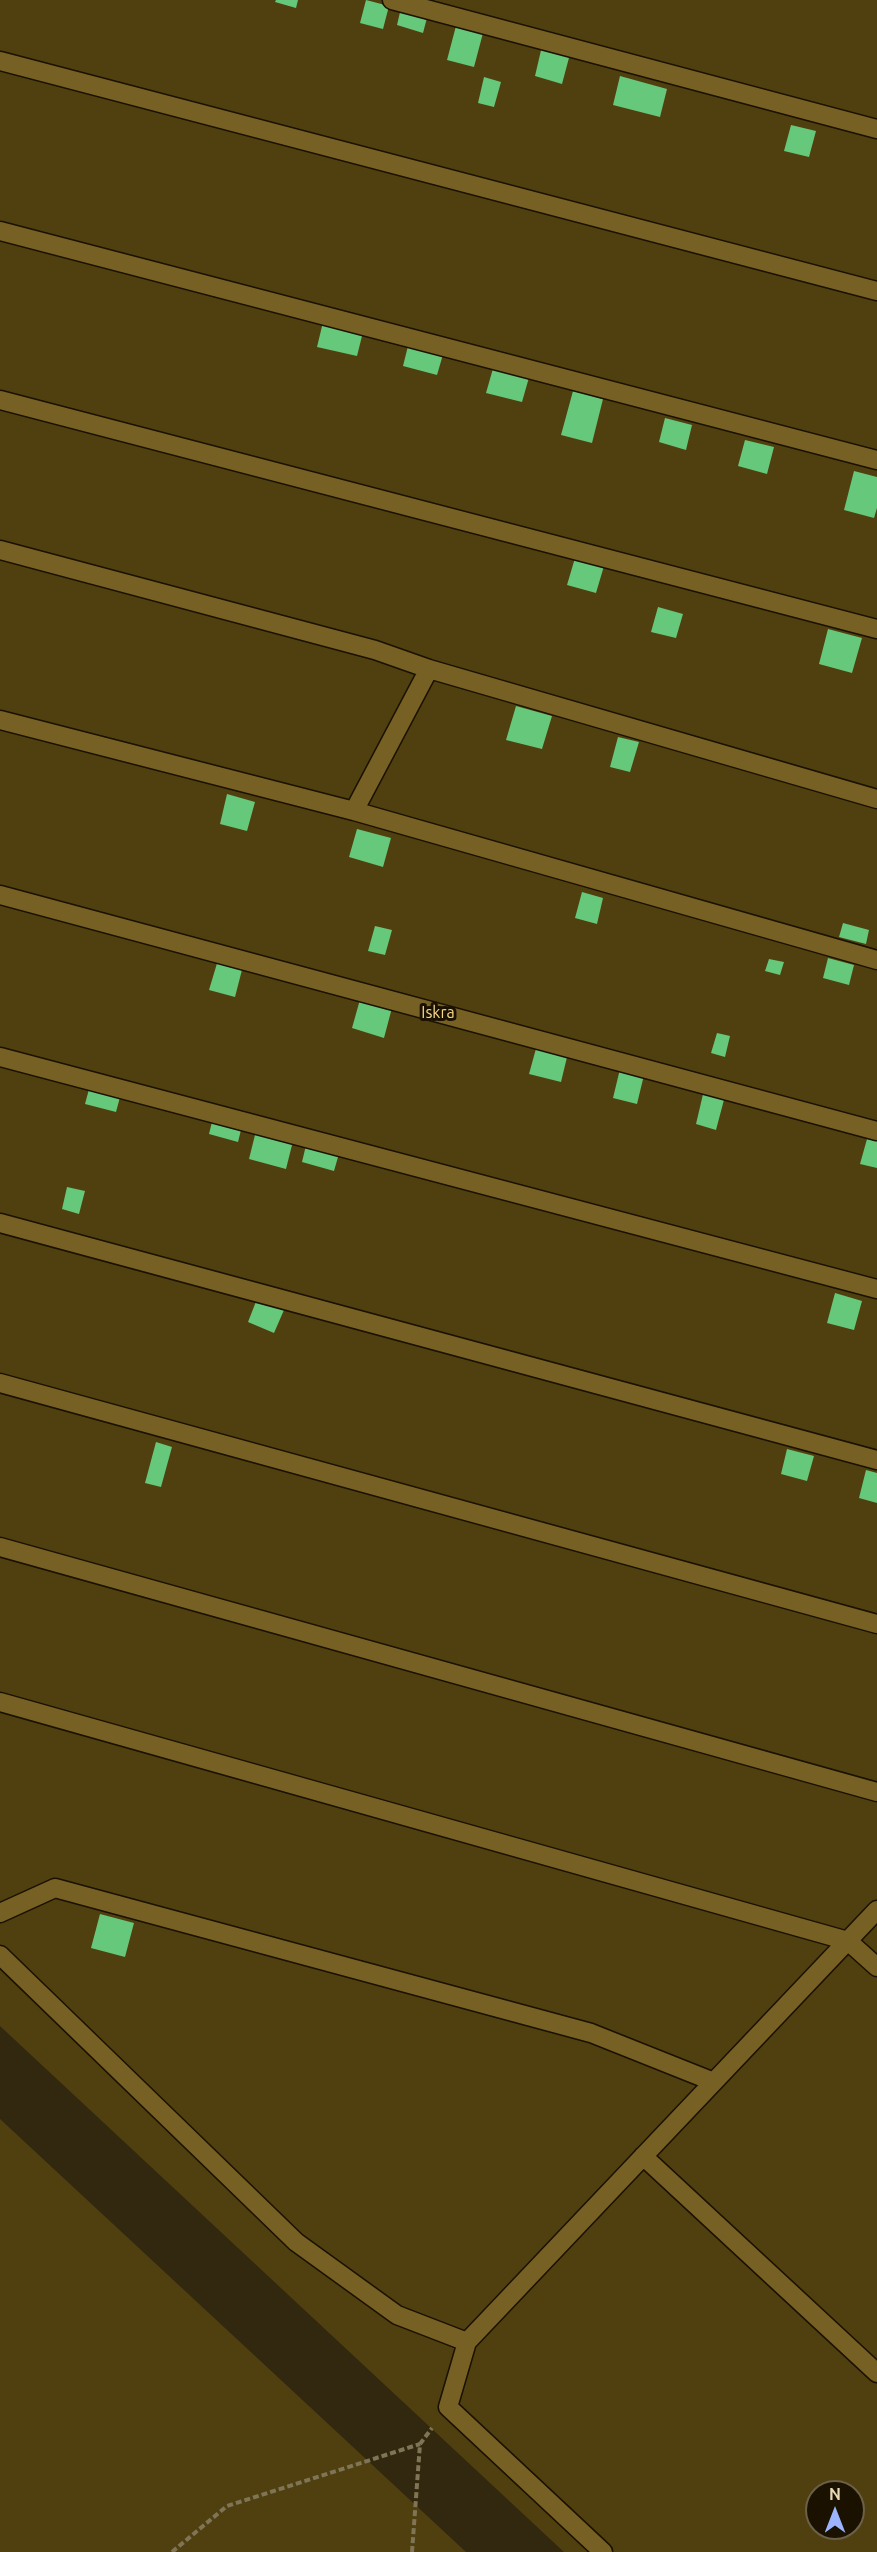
<!DOCTYPE html>
<style>
body{margin:0}
#map{position:relative;width:877px;height:2552px;overflow:hidden;background:#32280f;font-family:Ubuntu,sans-serif}
canvas{display:block}
.north{position:absolute;left:805px;top:2480px;width:60px;height:60px;box-sizing:border-box;background:#1a1100;border:2px solid #6c6148;border-radius:50%;rotate:0deg;font-size:16px;font-weight:700;line-height:24px;text-align:center;color:#e8dab4}
.north::after{content:'';display:block;margin:auto;width:21px;height:27px;background:#9bb4fd;clip-path:polygon(50% 0,100% 100%,50% 72%,0 100%)}
</style>
<div id="map">
<canvas width="877" height="2552"></canvas>
<div class="north">N</div>
</div>
<script>
const ctx = document.querySelector('canvas').getContext('2d');
ctx.lineJoin = 'round';
function fill(path, color) {
  ctx.fillStyle = color;
  ctx.fill(path, 'evenodd');
}
function strokePath(path, color, width, dash) {
  ctx.strokeStyle = color;
  ctx.lineWidth = width;
  ctx.lineCap = dash ? 'butt' : 'round';
  ctx.setLineDash(dash || []);
  ctx.stroke(path);
}
function drawText(font, color, halo, rows, align = 'center') {
  ctx.font = font + ' Ubuntu,sans-serif';
  ctx.lineWidth = 6;
  ctx.setLineDash([]);
  ctx.textBaseline = 'middle';
  ctx.strokeStyle = halo;
  ctx.fillStyle = color;
  for (const [text, x, y, turn = 0] of rows) {
    ctx.save();
    ctx.translate(x, y);
    ctx.rotate((+turn || 0) * Math.PI / 180);
    ctx.textAlign = isNaN(turn) ? turn : align;
    if (halo) ctx.strokeText(text, 0, 0);
    ctx.fillText(text, 0, 0);
    ctx.restore();
  }
}
const green = new Path2D(`
 M0 0H877V2552H564L0 2026ZM817 2492H853V2528H817Z
 M0 2119 466 2552H0Z`);
const building = new Path2D(`
 M276 0H298L296 8 275 2Z
 M366 0 389 6 383 29 360 23Z
 M401 8 428 14 423 33 397 25Z
 M456 26 483 33 474 67 447 60Z
 M542 46 570 54 562 84 535 76Z
 M620 76 667 89 660 117 613 105Z
 M484 77 501 82 494 107 478 103Z
 M791 125 816 131 809 157 784 151Z
 M324 318 364 328 357 356 317 347Z
 M409 342 444 351 437 375 403 366Z
 M494 365 530 374 522 402 486 393Z
 M573 391 603 399 592 443 561 435Z
 M665 418 692 425 686 450 659 442Z
 M745 440 774 447 767 474 738 466Z
 M854 471 877 477V508L874 518 844 510Z
 M575 558 604 566 596 593 567 585Z
 M658 607 683 614 676 638 651 632Z
 M828 629 862 638 852 673 819 664Z
 M516 706 552 716 542 749 506 740Z
 M618 737 639 742 630 772 610 767Z
 M227 794 255 802 247 831 220 824Z
 M357 829 391 838 383 867 349 857Z
 M582 892 603 898 597 924 575 918Z
 M843 923 869 930 866 944 839 937Z
 M375 926 392 930 385 955 368 951Z
 M828 958 854 965 849 985 823 978Z
 M769 959 784 962 780 975 765 971Z
 M218 960 243 966 235 997 209 990Z
 M361 996 393 1004 384 1038 352 1028Z
 M717 1033 730 1036 725 1057 711 1053Z
 M537 1045 568 1053 561 1082 529 1074Z
 M620 1069 644 1075 637 1104 613 1098Z
 M92 1078 123 1086 116 1112 85 1104Z
 M704 1090 725 1096 716 1130 696 1124Z
 M214 1114 243 1122 238 1142 209 1134Z
 M256 1131 293 1141 286 1169 249 1159Z
 M867 1139 877 1141V1168L860 1164Z
 M307 1141 340 1150 334 1171 302 1162Z
 M67 1187 85 1191 79 1214 62 1209Z
 M835 1293 862 1301 854 1330 827 1323Z
 M257 1299 284 1310 274 1333 248 1322Z
 M156 1442 172 1447 161 1487 145 1483Z
 M787 1449 814 1456 807 1481 781 1474Z
 M866 1470 877 1473V1503L859 1498Z
 M100 1914 134 1923 125 1957 91 1948Z`);
const path = new Path2D(`
 M172 2552 227 2506 420 2444
 M412 2552 420 2444 432 2428`);
const minor = new Path2D(`
 M392 0 877 129
 M0 61 877 291
 M0 231 877 460
 M0 400 877 629
 M0 550 375 650 429 669 877 799
 M0 720 354 811 877 960
 M354 811 429 669
 M0 895 877 1131
 M0 1057 877 1289
 M0 1223 877 1460
 M0 1383 877 1624
 M0 1547 877 1792
 M0 1702 848 1941 877 1967
 M0 1913 55 1888 591 2033 714 2082
 M0 1955 296 2242 397 2315 467 2342
 M643 2156 877 2373
 M603 2552 448 2407 467 2342 877 1910`);
const parkNames = [
 ["Iskra",438,1013]
];
fill(green, '#504010');
fill(building, '#65c87b');
strokePath(minor, '#1a1100', 21);
strokePath(path, '#7f7455', 4, [6, 3]);
strokePath(minor, '#766023', 18);
drawText('16px', '#f9da8a', '#1a1100', parkNames);
</script>
